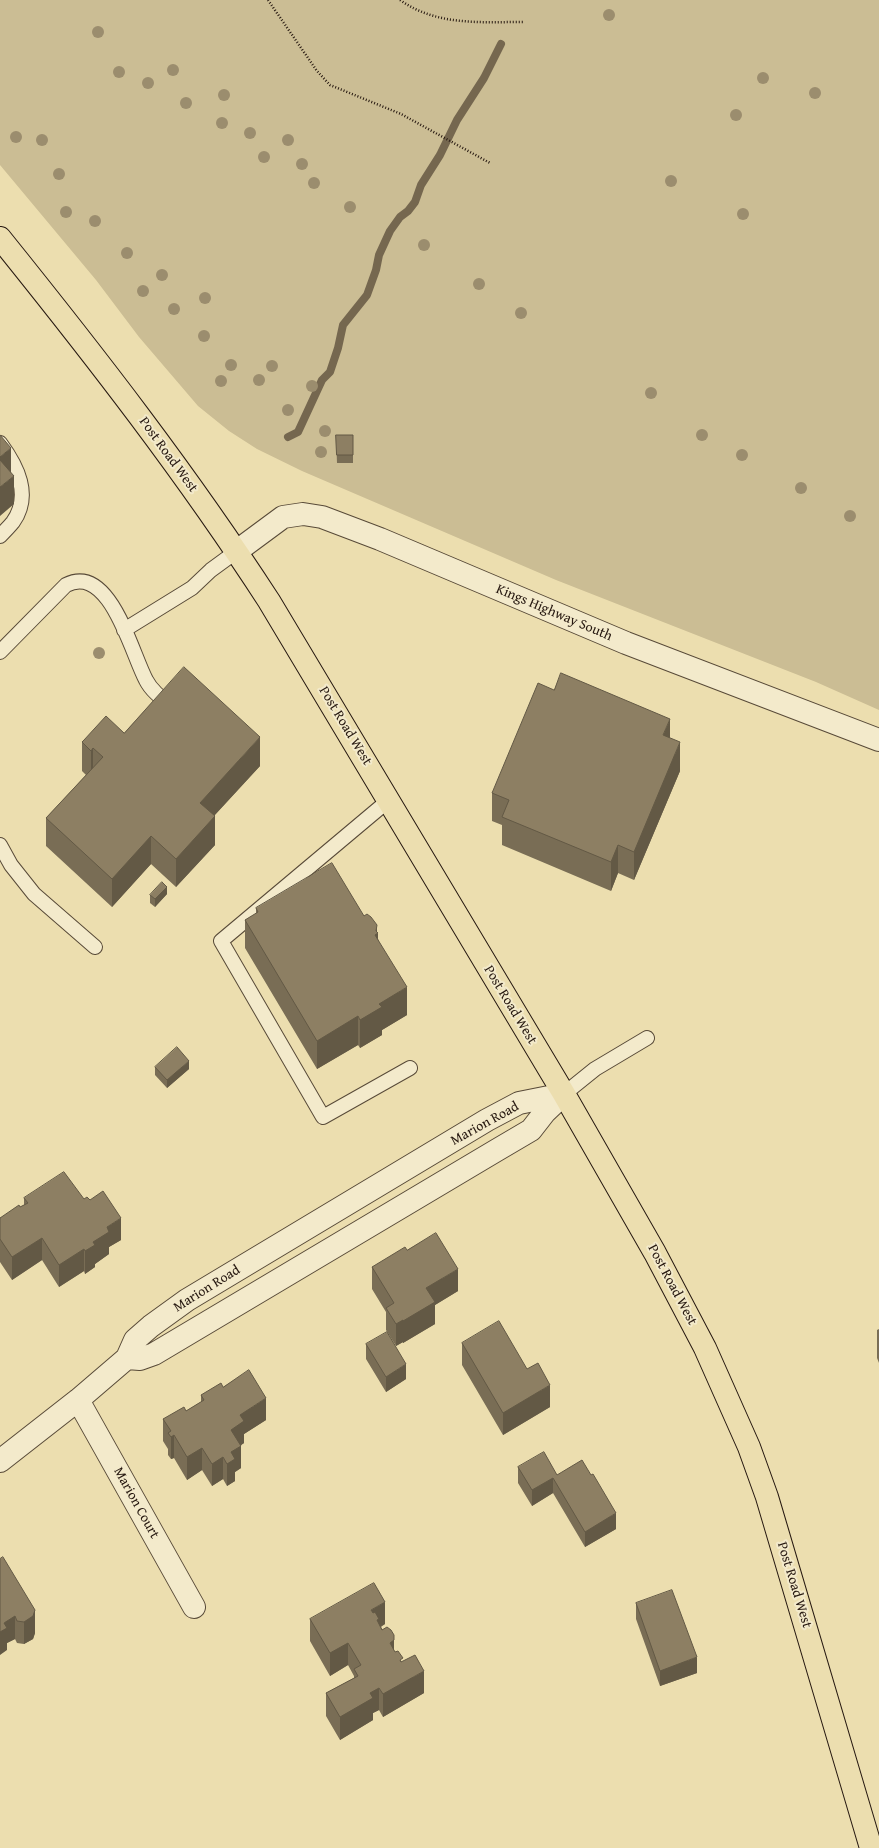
<!DOCTYPE html>
<style>
body{margin:0}
canvas{display:block;background:#ecdeaf}
</style>
<canvas width="879" height="1848"></canvas>
<script>
const ctx = document.querySelector('canvas').getContext('2d');
ctx.lineJoin = 'round';
function fill(path, color) {
  ctx.fillStyle = color;
  ctx.fill(path, 'evenodd');
}
function strokePath(path, color, width, dash) {
  ctx.strokeStyle = color;
  ctx.lineWidth = width;
  ctx.lineCap = dash ? 'butt' : 'round';
  ctx.setLineDash(dash || []);
  ctx.stroke(path);
}
function drawText(font, color, halo, rows, align = 'center') {
  ctx.font = font + ' "Gentium Book Plus",serif';
  ctx.lineWidth = 4;
  ctx.setLineDash([]);
  ctx.textBaseline = 'middle';
  ctx.strokeStyle = halo;
  ctx.fillStyle = color;
  for (const [text, x, y, turn = 0] of rows) {
    ctx.save();
    ctx.translate(x, y);
    ctx.rotate((+turn || 0) * Math.PI / 180);
    ctx.textAlign = isNaN(turn) ? turn : align;
    if (halo) ctx.strokeText(text, 0, 0);
    ctx.fillText(text, 0, 0);
    ctx.restore();
  }
}
const green = new Path2D(`
 M0 0H879V710L816 682 556 580 302 471 257 449 229 431 198 406 139 337 96 280 0 165Z`);
const stream = new Path2D(`
 M288 437 298 432 322 380 330 372 338 348 343 325 367 295 376 270 379 255 390 231 400 217 408 211 415 202 421 185 440 155 457 120 484 78 501 44`);
const path = new Path2D(`
 M268 0 317 71 330 85 401 114 490 163
 M400 0C437 26 480 22 523 22`);
const service = new Path2D(`
 M0 443C17 466 32 495 13 522 9 527 4 532 0 536
 M124 630 192 588 211 570 237 551
 M0 652 66 585C110 563 131 652 146 680 151 690 160 697 169 704
 M389 800 221 941 323 1117 410 1068
 M0 845 11 865 34 894 95 947
 M564 1094 595 1069 647 1038`);
const minor = new Path2D(`
 M78 1400 194 1607
 M0 1461 78 1400 127 1358 135 1340 151 1326 187 1300 487 1120 519 1103 564 1094 545 1112 531 1130 497 1150 154 1354 140 1359 127 1358`);
const tertiary = new Path2D(`
 M237 551 283 517 303 514 322 517 380 539 626 643 879 740`);
const primary = new Path2D(`
 M0 238C95 356 186 473 269 601L564 1094 655 1253 705 1348 749 1447 767 1497 871 1848`);
const trees = [
 [609,15],
 [98,32],
 [173,70],
 [119,72],
 [763,78],
 [148,83],
 [815,93],
 [224,95],
 [186,103],
 [736,115],
 [222,123],
 [250,133],
 [16,137],
 [42,140],
 [288,140],
 [264,157],
 [302,164],
 [59,174],
 [671,181],
 [314,183],
 [350,207],
 [66,212],
 [743,214],
 [95,221],
 [424,245],
 [127,253],
 [162,275],
 [479,284],
 [143,291],
 [205,298],
 [174,309],
 [521,313],
 [204,336],
 [231,365],
 [272,366],
 [259,380],
 [221,381],
 [312,386],
 [651,393],
 [288,410],
 [325,431],
 [702,435],
 [321,452],
 [742,455],
 [801,488],
 [850,516],
 [99,653]
];
const wall = new Path2D(`
 M336 435H353V463H337Z
 M124 733 260 766 214 816 215 845 176 887 151 864 112 907 46 846V818L86 775 82 771V742Z
 M670 738 680 771 634 880 618 873 611 891 502 845V825L492 821V793Z
 M167 894 155 907 150 903V895Z
 M256 908 364 916 377 932 378 939 407 1015 382 1030V1035L360 1048 358 1045 317 1069 245 948V920L256 914Z
 M155 1067 189 1069 167 1088 155 1075Z
 M24 1198 84 1199 121 1240 109 1247V1254L95 1264V1267L85 1274 84 1271 59 1287 42 1260 12 1280 0 1262V1218L24 1205Z
 M407 1250 458 1291 435 1305V1324L403 1343V1342L396 1346 386 1330V1312L372 1289V1267Z
 M879 1329V1363L877 1358V1330Z
 M462 1343 527 1369 550 1407 503 1435 462 1365Z
 M366 1344 406 1379 386 1392 366 1359Z
 M223 1387 266 1420 244 1434V1443L241 1445V1468L235 1472V1481L227 1486 223 1479 212 1486 202 1470 187 1480 174 1458 171 1459 168 1455V1449L163 1441V1419L186 1411 201 1402V1395Z
 M518 1467 557 1475H591L616 1529 585 1547 553 1493 532 1506 518 1483Z
 M0 1559 35 1633 33 1639 24 1644 17 1643 15 1639 7 1643V1650Z
 M636 1603 697 1673 660 1686 636 1619Z
 M310 1619 385 1624 381 1627 394 1651 424 1693 383 1717 379 1710 373 1713V1720L340 1740 326 1716V1693L354 1678V1676L348 1665 330 1676 310 1641Z`);
const shadedWall = new Path2D(`
 M11 448V476L0 485V457Z
 M14 476V504L0 516V487Z
 M670 719V747L663 735Z
 M260 737V766L200 831V803Z
 M680 742V771L634 880V852Z
 M93 748V776L91 779V751Z
 M215 816V845L176 887V859Z
 M151 836V864L112 907V879Z
 M618 845V873L611 891V862Z
 M167 887V894L155 907V899Z
 M377 925V934L378 933V961L375 935Z
 M407 987V1015L382 1030V1035L360 1048V1020L379 1004Z
 M358 1016V1045L317 1069V1041Z
 M189 1061V1069L167 1088V1080Z
 M121 1218V1240L109 1247V1254L95 1264V1267L85 1274V1251L107 1227Z
 M42 1238V1260L12 1280V1257Z
 M84 1249V1271L59 1287V1265Z
 M458 1269V1291L435 1305V1324L403 1343V1321L426 1288Z
 M403 1320V1342L396 1346V1324Z
 M406 1364V1379L386 1392V1377Z
 M550 1385V1407L503 1435V1413Z
 M266 1398V1420L244 1434V1443L231 1452V1430L240 1415Z
 M174 1435V1458L171 1459V1437Z
 M241 1446V1468L235 1472V1481L227 1486V1464L231 1452Z
 M202 1448V1470L187 1480V1457Z
 M223 1457V1479L212 1486V1464Z
 M553 1478V1493L532 1506V1490Z
 M616 1513V1529L585 1547V1532Z
 M385 1602V1624L379 1627 371 1610Z
 M35 1610V1633L33 1639 24 1644V1622Z
 M15 1616V1639L7 1643V1650L0 1655V1632L4 1623Z
 M394 1635V1657L390 1643Z
 M348 1643V1665L330 1676V1653Z
 M697 1657V1673L660 1686V1671Z
 M424 1671V1693L383 1717V1694Z
 M379 1688V1710L373 1713V1720L340 1740V1717L370 1693Z`);
const building = new Path2D(`
 M0 435 11 448 0 457Z
 M336 435H353V455H337Z
 M0 460 14 476 0 487Z
 M184 667 260 737 200 803 215 816 176 859 151 836 112 879 46 818 103 757 93 748 91 751 82 742 84 740 106 716 124 733Z
 M561 673 670 719 663 735 680 742 634 852 618 845 611 862 502 817 509 800 492 793 538 683 554 690Z
 M332 863 364 916 367 914 371 917 377 925 376 931 378 933 375 935 407 987 379 1004 382 1007 360 1020 358 1016 317 1041 245 920 258 912 256 908Z
 M162 882 167 887 155 899 150 895Z
 M177 1047 189 1061 167 1080 155 1067Z
 M64 1172 84 1199 87 1197 90 1200 103 1191 121 1218 107 1227 109 1232 93 1242 95 1245 85 1251 84 1249 59 1265 42 1238 12 1257 0 1239V1218L19 1205 20 1207 28 1203 24 1198Z
 M436 1233 458 1269 426 1288 435 1302 403 1321V1320L396 1324 386 1308 394 1303 372 1267 405 1247 407 1250Z
 M499 1321 527 1369 538 1363 550 1385 503 1413 462 1343Z
 M387 1332 406 1364 386 1377 366 1344Z
 M249 1370 266 1398 240 1415 244 1421 231 1430 241 1446 231 1452 235 1459 227 1464 223 1457 212 1464 202 1448 187 1457 174 1435 171 1437 168 1433 171 1431 163 1419 184 1407 186 1411 204 1400 201 1395 221 1383 223 1387Z
 M544 1452 557 1475 582 1460 591 1475 593 1474 616 1513 585 1532 553 1478 532 1490 518 1467Z
 M3 1557 35 1610 33 1616 24 1622 17 1621 15 1616 4 1623 7 1628 0 1632V1559Z
 M374 1583 385 1602 371 1610 373 1613 375 1612 379 1619 377 1620 382 1630 387 1627 391 1630 394 1635V1640L390 1643 395 1652 398 1651 403 1658 400 1660 401 1662 415 1655 424 1671 383 1694 379 1688 370 1693 373 1698 340 1717 326 1693 358 1676 354 1669 361 1665 348 1643 330 1653 310 1619Z
 M672 1590 697 1657 660 1671 636 1603Z`);
const streetNames = [
 ["Post Road West",168,455,54],
 ["Kings Highway South",554,613,23],
 ["Post Road West",345,726,59],
 ["Post Road West",510,1005,59],
 ["Marion Road",485,1124,-29],
 ["Post Road West",672,1285,62],
 ["Marion Road",207,1289,-32],
 ["Marion Court",136,1503,61],
 ["Post Road West",794,1585,73]
];
fill(green, '#cbbd94');
strokePath(stream, '#75674f', 8);
strokePath(service, '#584a38', 16);
strokePath(minor, '#584a38', 24);
strokePath(tertiary, '#584a38', 24);
strokePath(primary, '#271911', 24);
strokePath(path, '#271911', 2.5, [1, 2]);
strokePath(service, '#f3eacb', 14);
strokePath(minor, '#f3eacb', 22);
strokePath(tertiary, '#f3eacb', 22);
strokePath(primary, '#ecdeaf', 22);
ctx.fillStyle = '#9b8d6e';
for (const [x, y] of trees) {
  ctx.beginPath();
  ctx.arc(x, y, 6, 0, 2 * Math.PI);
  ctx.fill();
}
fill(wall, '#796d55');
fill(shadedWall, '#635945');
fill(building, '#8d7f63');
strokePath(building, '#635945', 1);
drawText('14px', '#271911', '#f3eacb', streetNames);
</script>
